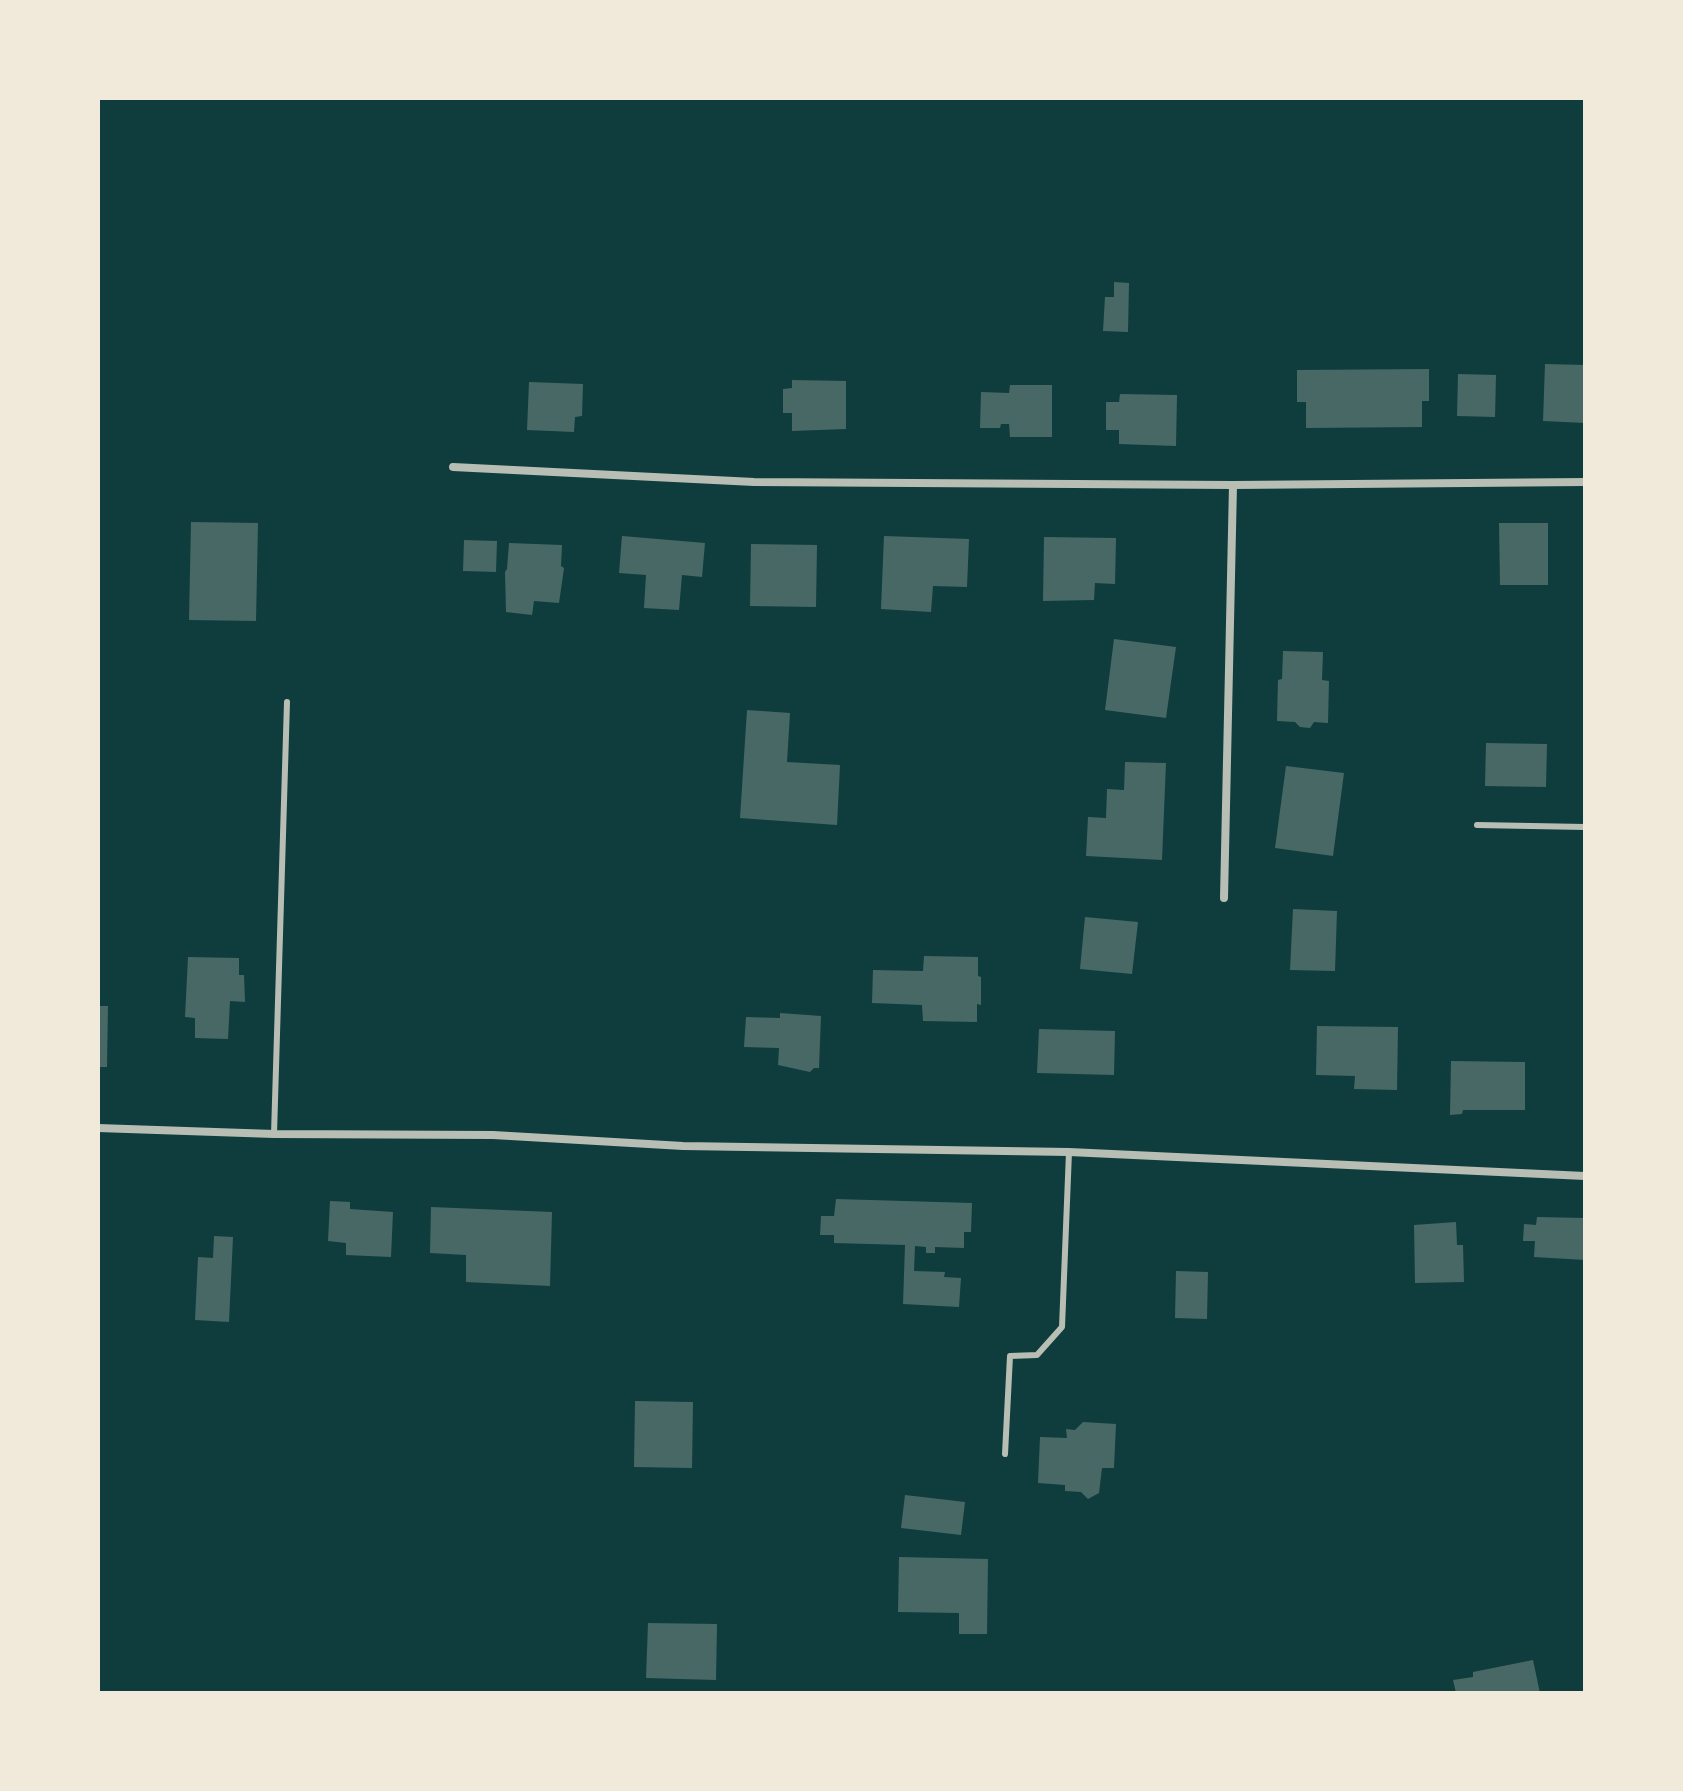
<!DOCTYPE html>
<style>
body{margin:0}
#map{position:relative;width:1683px;height:1791px;overflow:hidden;background:#0f3d3e;font-family:Helvetica,sans-serif}
canvas{display:block}
.frame{position:absolute;inset:0;border:100px solid #f1e9da;pointer-events:none}
</style>
<div id="map">
<canvas width="1683" height="1791"></canvas>
<div class="frame"></div>
</div>
<script>
const ctx = document.querySelector('canvas').getContext('2d');
ctx.lineJoin = 'round';
function fill(path, color) {
  ctx.fillStyle = color;
  ctx.fill(path, 'evenodd');
}
function strokePath(path, color, width, dash) {
  ctx.strokeStyle = color;
  ctx.lineWidth = width;
  ctx.lineCap = dash ? 'butt' : 'round';
  ctx.setLineDash(dash || []);
  ctx.stroke(path);
}
const building = new Path2D(`
 M1114 282 1129 283 1128 332 1103 331 1105 297H1114Z
 M1545 364 1585 365V423L1543 421Z
 M1429 369V401H1422V427L1306 428V402H1297V370Z
 M1458 374 1496 375 1495 417 1457 416Z
 M792 380 846 381V429L792 431V413H783V389L792 388Z
 M529 382 583 384 582 416 575 417 574 432 527 430Z
 M1010 385H1052V437H1010L1009 424H1001L1000 428H980L981 392 1009 393Z
 M1120 394 1177 395 1176 446 1119 444V430H1106V402H1119Z
 M191 522 258 523 256 621 189 620Z
 M1499 523H1548V585H1500Z
 M622 536 705 543 702 577 682 575 679 610 644 608 646 575 619 573Z
 M884 536 969 539 967 587 933 586 931 612 881 609Z
 M1044 537 1116 538 1115 584 1095 583 1094 600 1043 601Z
 M464 540 497 541 496 572 463 571Z
 M509 543 562 545 561 566 564 568 559 603 534 601 532 615 506 612 505 572 507 569Z
 M751 544 817 545 816 607 750 606Z
 M1114 639 1176 647 1166 718 1105 710Z
 M1283 651 1323 652 1322 680 1329 681 1328 723 1314 722 1310 728 1300 727 1295 722 1277 721 1278 680 1282 679Z
 M747 710 790 713 787 762 840 765 837 825 740 818Z
 M1486 743 1547 744 1546 787 1485 786Z
 M1125 762 1166 763 1162 860 1086 856 1088 817 1106 818 1107 789 1124 790Z
 M1286 766 1344 773 1333 856 1275 848Z
 M1293 909 1337 911 1335 971 1290 970Z
 M1085 917 1138 922 1132 974 1080 969Z
 M924 956 978 957V976L981 977V1005L977 1004V1022L923 1021 922 1005 872 1003 873 970 923 971Z
 M188 957 239 958V975H244L245 1002 230 1001 228 1039 195 1038V1018L185 1017Z
 M98 1006H108L107 1067H98Z
 M780 1013 821 1016 819 1068H814L810 1072 778 1065 779 1048 744 1047 746 1017 780 1018Z
 M1317 1026 1398 1027 1397 1090 1354 1089 1355 1076 1316 1075Z
 M1039 1029 1115 1031 1114 1075 1037 1073Z
 M1451 1061 1525 1062V1110H1463L1462 1114 1450 1115Z
 M836 1199 972 1203 971 1232H964V1248L935 1247V1253H926V1247L915 1246 914 1271 945 1272 944 1277 961 1278 959 1307 903 1304 905 1245 834 1243V1235H820L821 1216H834Z
 M330 1201 350 1202V1209L393 1212 391 1257 346 1255V1243L328 1241Z
 M431 1207 552 1212 550 1286 466 1282V1255L430 1253Z
 M1537 1217 1585 1218V1260L1534 1257 1535 1241H1523L1524 1224 1536 1225Z
 M1456 1222 1457 1245H1463L1464 1282 1415 1283 1414 1225Z
 M214 1236 233 1237 229 1322 195 1320 198 1257 213 1258Z
 M1176 1271 1208 1272 1207 1319 1175 1318Z
 M635 1401 693 1402 692 1468 634 1467Z
 M1083 1422 1116 1424 1114 1468H1102L1099 1493 1088 1499 1081 1492 1065 1491V1485L1038 1483 1040 1437 1067 1438 1066 1429 1075 1430Z
 M905 1495 965 1502 961 1535 901 1528Z
 M899 1557 988 1559 987 1634H959V1613L898 1612Z
 M648 1623 717 1624 716 1680 646 1678Z
 M1533 1660 1540 1693H1456L1453 1680 1473 1677V1672Z`);
const service = new Path2D(`
 M1477 825 1585 827
 M274 1134 287 702
 M1005 1454 1010 1356 1037 1355 1062 1327 1069 1152`);
const minor = new Path2D(`
 M453 467 754 482 1233 485 1585 482
 M1224 898 1233 485
 M98 1128 274 1134 493 1135 683 1146 1069 1152 1585 1176`);
fill(building, '#486865');
strokePath(service, '#b8beb3', 6);
strokePath(minor, '#b8beb3', 8);
</script>
